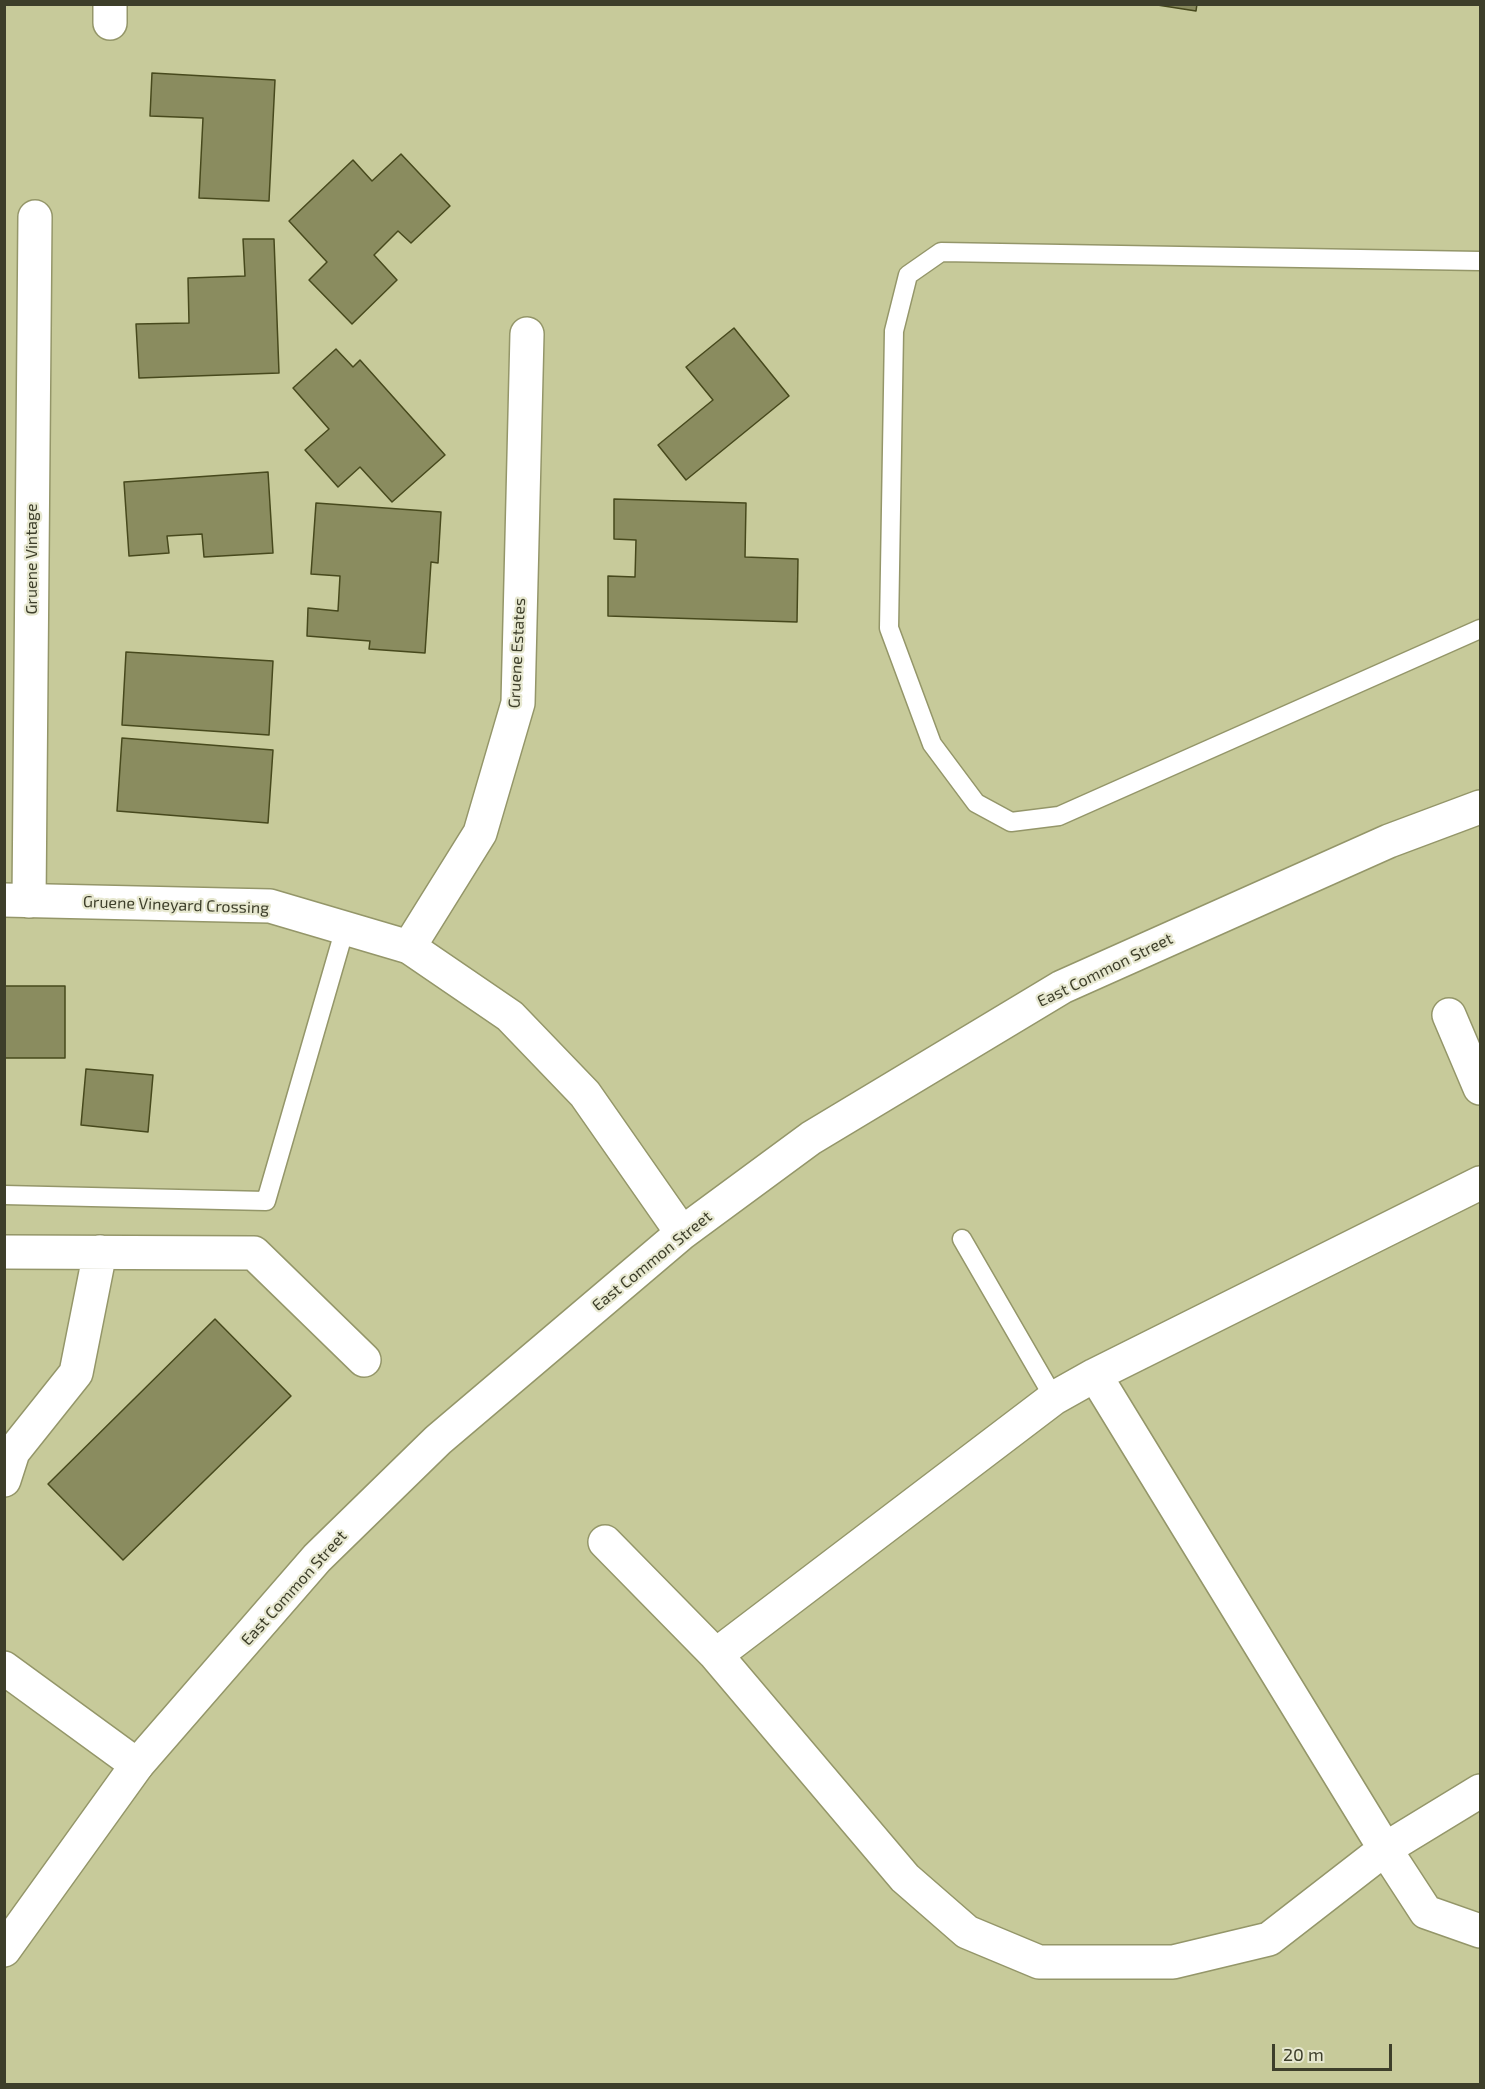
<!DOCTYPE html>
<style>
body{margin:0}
#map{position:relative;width:1485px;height:2089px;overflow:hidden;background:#c7ca9a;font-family:"Exo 2",sans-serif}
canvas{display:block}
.frame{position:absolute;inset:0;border:6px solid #3d3e2a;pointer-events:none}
.scale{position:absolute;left:1272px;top:2044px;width:120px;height:27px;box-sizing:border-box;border:3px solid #3d3e2a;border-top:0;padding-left:8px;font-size:18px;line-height:21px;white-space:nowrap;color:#3d3e2a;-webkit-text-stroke:4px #e7e8d0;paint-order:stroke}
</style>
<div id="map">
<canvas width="1485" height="2089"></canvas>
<div class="frame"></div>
<div class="scale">20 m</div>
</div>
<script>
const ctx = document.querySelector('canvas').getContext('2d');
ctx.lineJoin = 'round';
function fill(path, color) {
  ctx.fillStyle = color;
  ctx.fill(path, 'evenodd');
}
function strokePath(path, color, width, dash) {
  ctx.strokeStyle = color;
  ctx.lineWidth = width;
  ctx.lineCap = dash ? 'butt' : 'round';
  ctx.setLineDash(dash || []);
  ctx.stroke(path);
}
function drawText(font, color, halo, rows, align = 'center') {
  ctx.font = font + ' "Exo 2",sans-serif';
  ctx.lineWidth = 4.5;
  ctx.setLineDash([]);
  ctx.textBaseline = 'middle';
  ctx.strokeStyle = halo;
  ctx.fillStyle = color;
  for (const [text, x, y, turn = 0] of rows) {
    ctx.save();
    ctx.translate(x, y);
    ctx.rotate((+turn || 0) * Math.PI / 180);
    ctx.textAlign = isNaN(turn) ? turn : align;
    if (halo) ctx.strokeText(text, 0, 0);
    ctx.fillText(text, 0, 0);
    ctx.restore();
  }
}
const building = new Path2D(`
 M1151 4H1197L1196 11Z
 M152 73 275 80 269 201 199 198 203 118 150 116Z
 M401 154 450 206 411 243 398 231 374 255 397 280 352 324 309 280 327 262 289 221 353 160 372 181Z
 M243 239H274L279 373 139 378 136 324 189 323 188 278 245 276Z
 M734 328 789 396 686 480 658 445 713 400 686 367Z
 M336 349 353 367 360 360 445 455 392 502 360 467 338 487 305 450 329 429 293 388Z
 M268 472 273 553 204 557 202 534 167 536 169 553 129 556 124 482Z
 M614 499 746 503 745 557 798 559 797 622 608 616V576L635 577 636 540 614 539Z
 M316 503 441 512 438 563 431 562 425 653 369 649 370 641 307 636 308 608 338 611 340 576 311 574Z
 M126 652 273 661 269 735 122 725Z
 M122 738 273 750 268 823 117 811Z
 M4 986H65V1058H4Z
 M86 1069 153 1075 148 1132 81 1125Z
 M215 1319 291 1396 123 1560 48 1484Z`);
const lane = new Path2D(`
 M1480 261 941 252 908 275 894 331 889 628 932 744 976 803 1011 822 1059 816 1480 629
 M4 1195 266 1201 345 928
 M962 1239 1054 1398`);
const street = new Path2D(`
 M110 4V23
 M29 901 35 217
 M409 947 480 833 518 703 527 334
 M1449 1015 1480 1088
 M4 1252 254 1253 364 1360
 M4 1480 13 1452 76 1373 100 1252
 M605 1542 716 1655 905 1878 967 1932 1039 1962H1173L1269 1939 1385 1849 1095 1375
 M716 1655 1054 1398 1095 1375 1480 1183
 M4 1668 137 1765
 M1480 1791 1385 1849 1426 1912 1480 1931`);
const secondary = new Path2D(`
 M4 900 270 906 409 947 510 1016 585 1094 682 1233
 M4 1950 137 1765 317 1558 438 1440 682 1233 811 1138 1062 987 1389 841 1480 807`);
const streetNames = [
 ["Gruene Vintage",32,559,-90],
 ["Gruene Estates",517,653,-87],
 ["Gruene Vineyard Crossing",176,905,2],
 ["East Common Street",1105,970,-26],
 ["East Common Street",652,1261,-39],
 ["East Common Street",294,1588,-48]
];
fill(building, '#8a8c5f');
strokePath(building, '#47491d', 1.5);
strokePath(lane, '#949669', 21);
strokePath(street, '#949669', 36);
strokePath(secondary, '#949669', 36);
strokePath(lane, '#fff', 18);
strokePath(street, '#fff', 33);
strokePath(secondary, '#fff', 33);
drawText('16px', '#3d3e2a', '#e7e8d0', streetNames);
</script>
